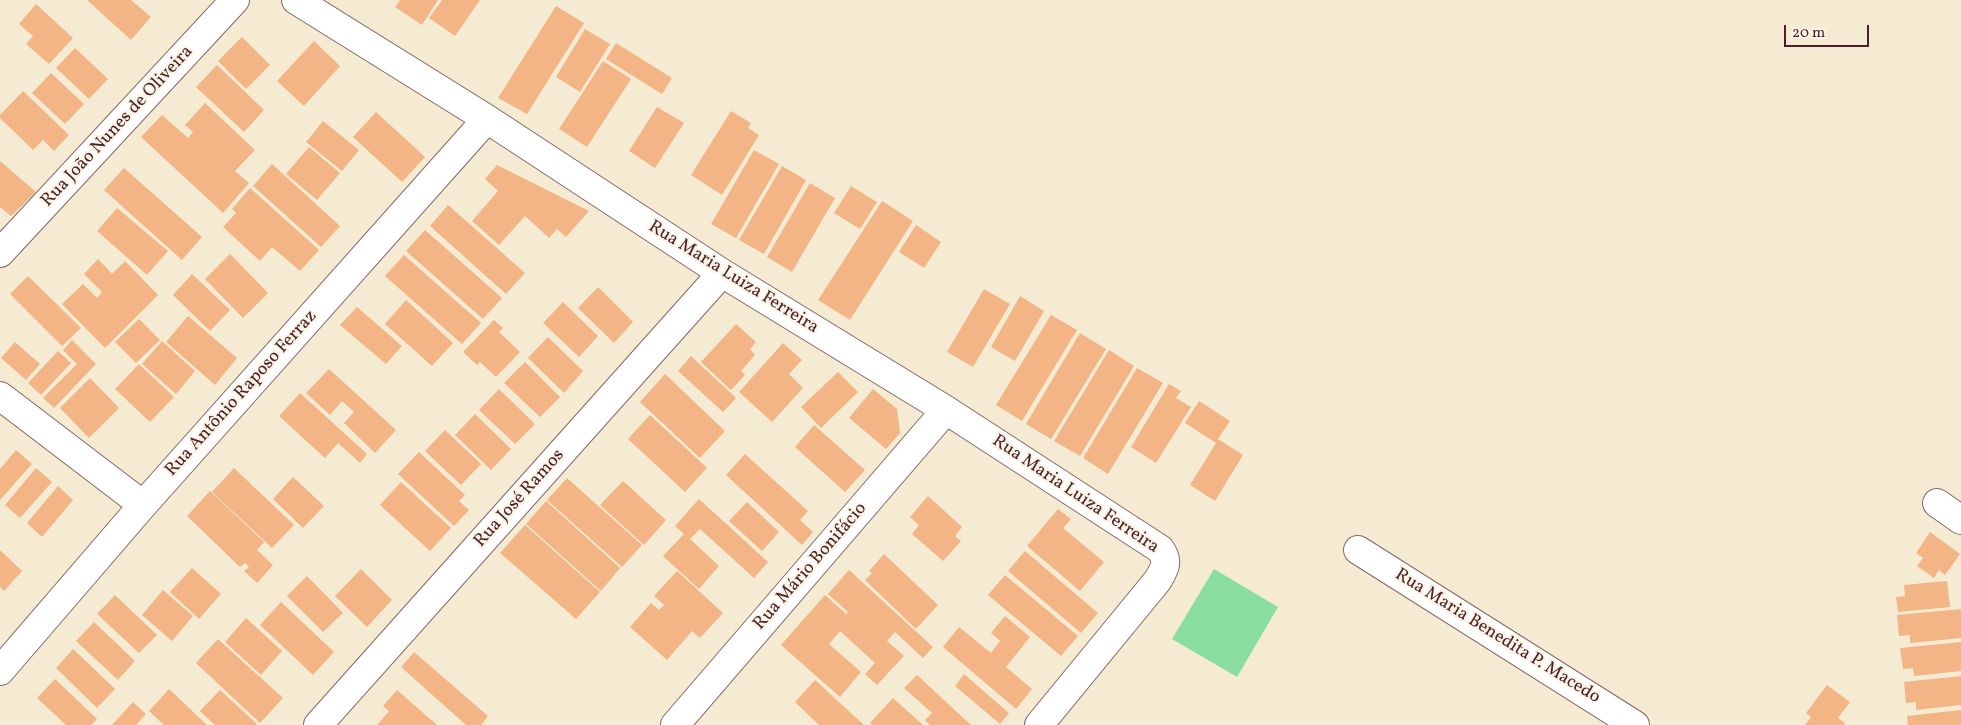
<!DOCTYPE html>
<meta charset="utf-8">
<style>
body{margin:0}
#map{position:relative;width:1961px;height:725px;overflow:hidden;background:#f5ebd2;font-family:Vollkorn,serif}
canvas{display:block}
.scale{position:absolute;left:1784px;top:25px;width:85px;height:22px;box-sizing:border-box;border:2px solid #4a1f2b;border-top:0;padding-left:6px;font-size:15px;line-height:18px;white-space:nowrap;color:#4a1f2b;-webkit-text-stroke:4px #fcf5e5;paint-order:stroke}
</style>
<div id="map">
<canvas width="1961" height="725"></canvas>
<div class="scale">20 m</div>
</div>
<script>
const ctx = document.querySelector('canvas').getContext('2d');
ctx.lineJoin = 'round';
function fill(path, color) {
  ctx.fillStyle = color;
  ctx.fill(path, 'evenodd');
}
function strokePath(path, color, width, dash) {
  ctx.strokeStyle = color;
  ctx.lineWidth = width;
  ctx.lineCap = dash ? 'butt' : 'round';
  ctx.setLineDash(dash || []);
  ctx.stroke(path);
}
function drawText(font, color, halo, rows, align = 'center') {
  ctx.font = font + ' Vollkorn,serif';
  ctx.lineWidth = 4.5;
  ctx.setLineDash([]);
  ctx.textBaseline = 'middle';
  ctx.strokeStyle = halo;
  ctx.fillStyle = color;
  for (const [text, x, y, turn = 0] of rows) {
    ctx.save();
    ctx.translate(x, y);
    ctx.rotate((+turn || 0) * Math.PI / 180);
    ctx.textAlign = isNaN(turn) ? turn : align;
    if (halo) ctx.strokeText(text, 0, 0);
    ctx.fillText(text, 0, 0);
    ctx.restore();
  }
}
const green = new Path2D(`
 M1214 569 1278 607 1237 677 1172 639Z`);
const building = new Path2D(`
 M87 0H131L151 17 131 40Z
 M400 0H438L422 25 395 7Z
 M442 0H480L455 36 429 18Z
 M36 4 73 38 49 64 26 44 33 36 19 24Z
 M556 6 584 23 527 114 498 98Z
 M585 29 610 44 580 92 556 77Z
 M242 37 270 65 246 89 218 61Z
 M314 41 340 66 304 106 277 81Z
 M616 43 672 78 662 94 606 59Z
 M75 48 108 79 89 99 56 68Z
 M603 61 631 79 587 147 559 129Z
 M217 65 264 110 244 132 196 87Z
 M51 73 84 104 65 124 32 93Z
 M23 91 69 135 54 151 43 140 33 150 0 118V115Z
 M205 103 255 150 235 171 249 183 223 213 141 137 162 115 188 138 193 132 185 125Z
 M657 107 684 123 655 168 629 151Z
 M731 111 751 123 748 128 759 135 722 195 691 175Z
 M376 112 425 157 402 182 353 137Z
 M323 121 359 150 342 171 306 142Z
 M309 147 340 173 317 200 286 174Z
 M754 150 779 164 736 238 711 224Z
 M0 161 36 192 11 216 0 207Z
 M272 164 340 226 321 247 253 186Z
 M497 165 589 211 566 237 557 229 549 238 525 216 499 245 472 221 498 191 485 179Z
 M782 166 806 180 764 254 739 240Z
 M124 168 202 237 182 260 104 190Z
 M810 183 835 198 792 272 767 257Z
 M851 186 877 202 860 229 834 213Z
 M250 188 319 250 300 271 272 247 260 261 223 227 236 213 232 209Z
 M882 201 913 221 850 320 818 300Z
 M448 205 525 273 506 294 430 226Z
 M117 208 168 251 147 275 97 231Z
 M916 225 941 242 924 268 899 252Z
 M425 230 502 298 483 319 406 251Z
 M230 254 268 293 243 318 205 279Z
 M404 255 481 323 462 344 385 276Z
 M98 259 112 274 125 261 158 295 105 348 62 304 83 284 97 298 102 292 84 274Z
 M192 274 230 310 210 331 173 295Z
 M28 276 81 328 62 346 10 294Z
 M598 287 633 322 614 343 578 308Z
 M984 289 1010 304 973 367 947 352Z
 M1020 296 1044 311 1015 361 991 347Z
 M406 300 453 343 432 366 385 324Z
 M563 302 598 336 579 357 543 323Z
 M357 307 402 346 386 364 340 325Z
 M1051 315 1077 330 1022 421 996 405Z
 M188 316 237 358 215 385 166 342Z
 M139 319 160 340 136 363 115 342Z
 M494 320 503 328 499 332 520 352 496 377 480 362 477 365 463 352Z
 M736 324 756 342 750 349 755 355 741 371 745 375 731 390 701 362Z
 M1080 333 1106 349 1051 439 1026 424Z
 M548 337 583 371 564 393 528 358Z
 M72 340 96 364 54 408 43 398 77 364 63 350Z
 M162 341 195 371 176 394 142 364Z
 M15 342 40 364 26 380 1 358Z
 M783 343 802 360 789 374 803 388 772 422 739 392Z
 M1109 350 1134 366 1080 456 1054 441Z
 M58 351 71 363 41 395 28 383Z
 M691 356 736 398 723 412 678 371Z
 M525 362 560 397 540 417 504 383Z
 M139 364 174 397 150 422 115 389Z
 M1137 368 1163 383 1108 474 1083 458Z
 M329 369 396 430 375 453 344 423 354 412 342 401 330 415 306 393Z
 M838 372 858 392 821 428 801 407Z
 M665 374 725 431 700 458 640 402Z
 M90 378 119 408 89 438 60 408Z
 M1169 384 1181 391 1176 398 1191 407 1156 463 1131 447Z
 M499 389 535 424 515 444 479 410Z
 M873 389 897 409 900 433 886 449 849 418Z
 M300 393 367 454 360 463 338 443 325 458 279 416Z
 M1199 401 1230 421 1218 439 1243 455 1215 501 1190 485 1216 443 1185 423Z
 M475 414 511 449 491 470 455 435Z
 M650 415 707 468 685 492 628 439Z
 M814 425 865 470 845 492 795 447Z
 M445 430 481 464 461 485 425 451Z
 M16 450 32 464 0 500V469Z
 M419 452 465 495 459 501 469 510 454 526 398 474Z
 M745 454 808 511 800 520 813 532 802 545 726 475Z
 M36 468 52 482 20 518 5 505Z
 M234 468 294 525 272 548 212 492Z
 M293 477 324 506 303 528 273 499Z
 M567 478 642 545 622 567 547 500Z
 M623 481 666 520 644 545 600 505Z
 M401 482 451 528 430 551 380 505Z
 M58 486 73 500 42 537 27 523Z
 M210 491 264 542 257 550 273 565 257 583 244 571 249 567 245 563 240 567 187 516Z
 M928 496 962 527 955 536 961 541 943 561 912 534 919 525 910 517Z
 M699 499 768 562 754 578 700 529 690 539 719 566 699 589 663 556 684 534 675 526Z
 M546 501 620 568 601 591 526 524Z
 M747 502 779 532 762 551 729 521Z
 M1058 509 1071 519 1063 528 1104 562 1080 591 1027 546Z
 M525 525 600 592 576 619 500 553Z
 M1930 532 1960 554 1945 575 1939 570 1934 578 1917 566 1923 558 1916 553Z
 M0 550 22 571 4 591 0 587Z
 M1025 551 1098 613 1081 633 1008 571Z
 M884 554 938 605 916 629 865 580 872 573 869 571Z
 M192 568 221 594 199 619 170 592Z
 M361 569 392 600 367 627 335 596Z
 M849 570 933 647 923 658 895 632 887 641 904 656 877 685 865 674 875 663 840 631 829 644 861 672 840 697 781 645 825 595 846 614 848 612 828 594Z
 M677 571 723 613 700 638 692 631 667 660 630 627 651 603 659 610 664 605 654 596Z
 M1005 575 1078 636 1061 656 988 595Z
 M307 576 343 613 323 632 287 596Z
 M1947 581 1950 607 1898 612 1896 597 1905 596 1904 585Z
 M163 590 193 616 172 641 142 615Z
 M115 595 157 635 139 653 97 614Z
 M281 602 334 652 313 675 260 625Z
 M1961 609V638L1910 643V635L1899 636 1897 615Z
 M1005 616 1030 637 1006 667 1032 689 1016 709 943 647 959 627 991 653 1000 641 991 633Z
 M246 618 282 651 261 675 225 642Z
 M94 622 135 661 118 680 76 641Z
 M218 639 283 698 260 723 196 663Z
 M1961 642V671L1914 676 1913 668 1903 669 1900 648Z
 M73 649 115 689 97 708 56 668Z
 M414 652 488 716 481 725H466L401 667Z
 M964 674 1009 713 1000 724 955 686Z
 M917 675 971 725H930L925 720 932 713 904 688Z
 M1961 676V705L1916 710V702L1906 703 1904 682Z
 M55 679 97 719 91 725H66L37 698Z
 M815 680 864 725H819L795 702Z
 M1827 685 1850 702 1838 718 1845 723 1844 725H1805L1811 717 1806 713Z
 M169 689 207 725H164L149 711Z
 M220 690 257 724 256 725H215L200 711Z
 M397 690 437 725H377L389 711 383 706Z
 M893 698 923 725H873L870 723Z
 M133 702 146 714 136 725H112Z
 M1961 710V725H1908L1907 716Z`);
const minor = new Path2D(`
 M296 0 487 119 722 273 946 410 1160 549C1169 561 1165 568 1158 580L1039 725
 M0 253 235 0
 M0 396 143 505
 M1937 503 1961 520
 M1358 550 1635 725
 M0 671 143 505 487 119
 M318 725 722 273
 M675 725 946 410`);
const streetNames = [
 ["Rua João Nunes de Oliveira",118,127,-47],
 ["Rua Maria Luiza Ferreira",733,278,32],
 ["Rua Antônio Raposo Ferraz",242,394,-48],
 ["Rua Maria Luiza Ferreira",1075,495,34],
 ["Rua José Ramos",520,499,-48],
 ["Rua Mário Bonifácio",811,567,-49],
 ["Rua Maria Benedita P. Macedo",1497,637,32]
];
fill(green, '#89dd9f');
fill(building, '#f3b486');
strokePath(minor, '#866665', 30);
strokePath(minor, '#fff', 28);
drawText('18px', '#4a1f2b', '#fcf5e5', streetNames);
</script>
